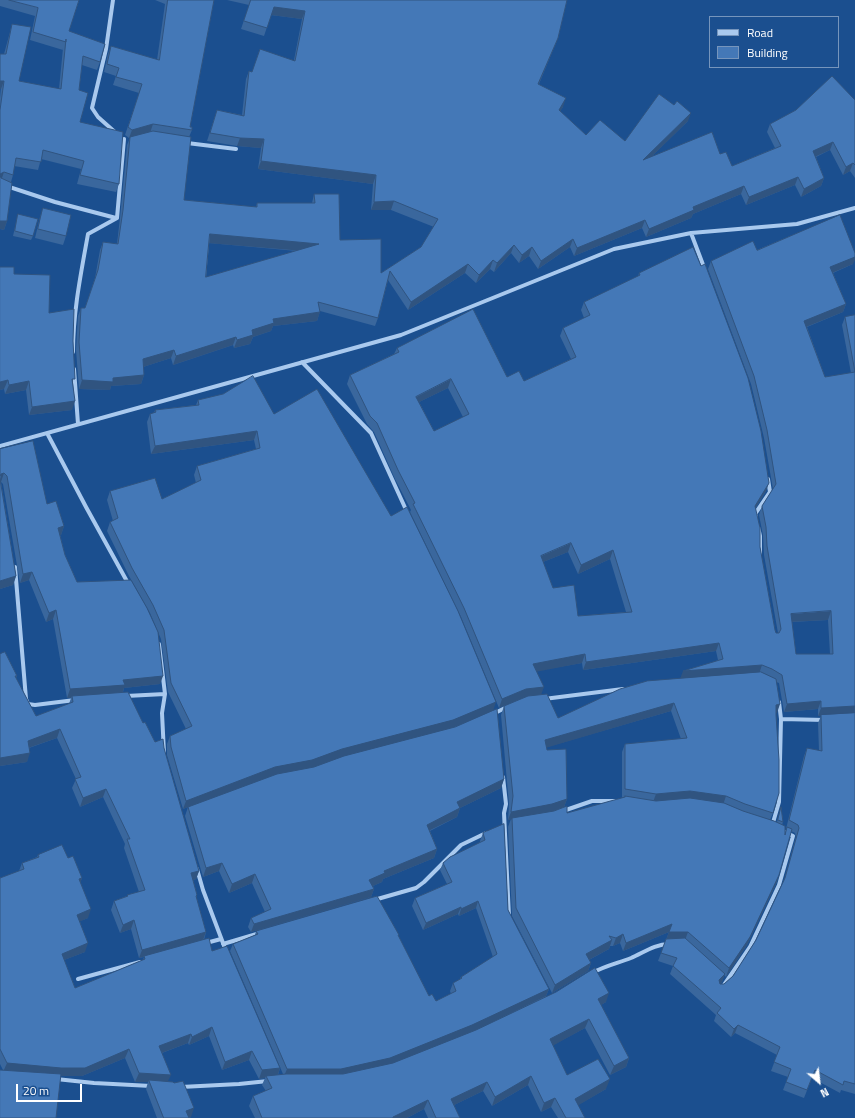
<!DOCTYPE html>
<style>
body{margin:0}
#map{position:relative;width:855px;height:1118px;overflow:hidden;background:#1b4f8f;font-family:"Titillium Web",sans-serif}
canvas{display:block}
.legend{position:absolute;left:709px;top:16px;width:130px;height:52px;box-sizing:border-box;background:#1b4f8f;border:1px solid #7695bc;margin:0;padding:5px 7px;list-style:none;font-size:12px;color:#fff}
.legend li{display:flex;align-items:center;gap:8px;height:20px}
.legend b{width:20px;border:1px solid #7695bc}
.north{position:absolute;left:799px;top:1062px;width:40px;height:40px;-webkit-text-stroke:3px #1b4f8f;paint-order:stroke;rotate:152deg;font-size:11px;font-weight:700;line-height:16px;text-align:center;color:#fff}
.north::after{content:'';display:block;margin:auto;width:14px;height:18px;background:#fff;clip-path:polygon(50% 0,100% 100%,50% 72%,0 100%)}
.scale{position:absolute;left:16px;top:1084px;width:66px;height:18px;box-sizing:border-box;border:2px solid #fff;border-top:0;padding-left:5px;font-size:12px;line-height:14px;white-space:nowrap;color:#fff;-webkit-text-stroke:3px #1b4f8f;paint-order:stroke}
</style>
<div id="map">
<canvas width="855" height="1118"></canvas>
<ul class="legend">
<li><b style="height:5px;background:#a9c9ee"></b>Road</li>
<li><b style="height:11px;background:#4478b7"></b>Building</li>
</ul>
<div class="north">N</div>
<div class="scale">20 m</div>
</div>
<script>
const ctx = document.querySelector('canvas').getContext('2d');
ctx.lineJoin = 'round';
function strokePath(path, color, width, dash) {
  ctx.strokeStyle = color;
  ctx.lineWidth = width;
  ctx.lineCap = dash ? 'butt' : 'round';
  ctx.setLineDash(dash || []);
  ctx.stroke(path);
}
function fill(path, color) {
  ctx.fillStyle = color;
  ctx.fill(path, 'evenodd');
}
const minor = new Path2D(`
 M113 0 106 49 92 108 98 117 116 133
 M187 143 236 149
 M0 184 55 202 116 218
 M691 233 705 270
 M73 352C73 312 81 273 88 234L117 218 124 139
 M302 362 371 433 407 512
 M74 369 78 424
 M47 433 86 507 129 585
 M0 446 401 335 614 249 691 233 797 224 855 208
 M756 517 755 514 770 492 768 479
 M758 527 760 536V554
 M15 567 26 699 28 704 35 705 75 700
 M159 644 165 694 162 713 164 753
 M126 696 165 694
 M544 699 623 689
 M493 714 507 707
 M781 719 825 720
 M503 777 506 804 504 813 509 916
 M563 811 592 801H618
 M772 826 779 802 781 719 779 702
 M197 869 203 890 226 951
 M374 900 416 888 424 882 461 845 486 833
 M206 943 221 939
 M223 944 260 933
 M592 973C604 966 618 963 631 958 643 953 655 944 669 944
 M78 979 140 962
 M724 985 750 947 779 885 793 836 785 832
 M56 1079 94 1083 151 1086
 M181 1087 239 1084 268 1081`);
const wall = new Path2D(`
 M0 0H79L69 31 100 62 97 70 82 65 79 90 80 122 119 184 116 192 77 184 81 169 41 159 38 170 14 166 13 175 11 182 7 221 4 230 0 229V98L4 54 10 32 12 24 19 81 59 89 63 48V50L30 40 35 16 0 6Z
 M155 0H214L190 127 192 130 189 137 184 200 256 207 257 203H312L314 194 340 240 381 273 421 247 434 227 391 210H371L373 184 258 169 261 148 237 146 207 141 217 110 242 115 246 79 249 71 252 72 294 60 302 19 271 15 264 36 241 29 249 5 227 0H567L558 38 539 84 563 107 560 111 586 135 625 141 688 121 652 156 720 154 732 166 775 148 767 132 770 124 855 100V178L850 171 843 175 830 150 816 157 824 178 821 186 801 197 795 185 746 205 741 194 693 214 691 218 646 237 642 228 574 256 570 247 538 269 529 256 519 263 511 253 494 272 490 269 476 283 465 273 408 310 388 280 378 318 375 326 320 311 317 321 273 326 271 331 253 337 250 344 234 348 233 345 173 365 171 358 143 367 144 375 141 384 111 386 110 390 79 389 76 350 78 316 81 308H85L95 278 100 250 103 242 117 244 120 218 127 145 130 138H129L125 135 139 93 113 85 116 76 104 72 108 54 111 46 157 60 165 4ZM209 243 297 251 206 277Z
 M43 208 66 236 63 245 35 238 40 217Z
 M18 214 33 236 31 240 13 236 17 218Z
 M757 250 853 264 833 273 846 304 843 312 807 327 825 377 851 373 842 325 845 317 855 315V1094L841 1090 840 1093 812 1078 804 1098 783 1090 788 1077 771 1071 777 1055 735 1033 731 1037 714 1021 716 1015 670 974 673 966 658 961 669 932 623 951 620 943 613 946H610L609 949 589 960 591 963 588 971 552 993 512 916 508 827 511 819 508 820 509 804 501 715 504 706 525 697 499 708 461 617 410 512 411 510 395 479 374 432 367 424 347 384 350 375 394 354 397 348 524 381 571 359 560 336 563 328 584 318 581 310 584 302 638 277 639 273 766 491 755 509 760 547 775 630 776 633H778L764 555 763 535 759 515 762 506 773 489 764 438 751 384 708 269 711 261ZM448 388 463 417 434 431 419 402ZM568 552 578 574 610 559 626 612 578 616 553 588 543 562ZM828 620 830 654H796L792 622ZM716 651 718 660 680 679 558 718 541 694 536 671 582 663 583 670ZM776 682 779 683 784 712 818 709V716H821L818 723 819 751 807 748 804 756 785 833 782 825 783 822 781 807 777 822 770 820 773 813 776 713H777ZM671 711 681 739 625 744 622 752V797L624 798 567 813 564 807 567 799 547 750V747ZM791 831 795 833 796 837 784 881 756 940 733 976 724 984H720L722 982 724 975 726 977 747 945 776 884 779 875Z
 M0 267 14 274 49 313 73 341V384L72 410 29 415 26 390 5 394 4 389 0 390Z
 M198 400 274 414 493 711 504 779 501 788 460 808 457 817 430 831 437 849 434 858 383 879 382 882 373 886 374 889 371 897 251 932 248 927 251 918 265 912 252 883 229 893 219 871 203 877 185 816 188 807 183 809 167 755V744L170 736 186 729 168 692 161 639 150 613 129 576 107 531 110 522 113 521 107 500 110 491 162 499 196 483 194 475 197 466 256 449 254 440 151 454 147 422 150 414 154 413 155 410 196 405Z
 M0 449 47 504 64 526 61 535H60L65 555 77 582 160 684 124 688 123 692 155 742 164 748 199 871 196 879 193 880 197 895 196 898 206 932 204 940 212 951 280 1068 278 1075 283 1074 230 951 233 944 255 935 256 931 399 935 398 936 429 996 436 1001 451 994 450 991 453 983 459 980 461 977 493 957 476 908 459 916 458 914 423 930 412 906 415 898 447 884 440 870 443 863 480 842V841L483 833 504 824 508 910 549 989 546 996 606 1002 601 1005 629 1058 626 1067 610 1075 585 1028 553 1045 567 1075 606 1089 578 1105 585 1118H558L551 1107 541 1112 528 1085 492 1106 483 1091 454 1105 460 1118H428L424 1109 407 1118H255L249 1106 253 1096 266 1091 262 1085 265 1078 259 1079 249 1060 222 1070 209 1036 189 1045 188 1043 162 1053 168 1081 191 1117 189 1118H157L146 1089 148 1082H135L125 1058 82 1076H60L3 1070 0 1064V878L19 871 22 863 37 857 38 855 68 858 82 878 80 883 88 918 80 921 85 952 64 960 75 988 143 960 144 957 139 958 131 929 120 933 111 910 114 901 127 896V895L139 892 124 848 125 844 103 797 80 807 72 788 76 779 57 738 29 748 27 762 0 766V654L17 676 16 678 36 716 69 704 71 698H67L53 619 46 622 29 580 20 583 3 484 1 482 16 576 13 585 0 589Z`);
const shadedWall = new Path2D(`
 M274 7 305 11 302 19 271 15Z
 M558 38 555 46 535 92 538 84Z
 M0 81H4L1 89H0Z
 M566 98 563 107 556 118 559 110Z
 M691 113 688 121 640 168 643 160Z
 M153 124 150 133 129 138 132 130Z
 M240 138 264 139 261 148 237 146Z
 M833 142 830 150 810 159 813 151Z
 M261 161 376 175 373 184 258 169Z
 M853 163 850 171 843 175 846 167Z
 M4 172 1 181 0 174Z
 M798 177 795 185 746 205 749 197Z
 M824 178 821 186 801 197 804 189Z
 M744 186 741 194 693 214 691 218 646 237 649 229 693 207Z
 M394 201 391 210H371L374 202Z
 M645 220 642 228 574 256 577 248Z
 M0 221H7L4 230 0 229Z
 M210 234 319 244 316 252 207 243Z
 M573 239 570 247 538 269 541 261Z
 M514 245 511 253 494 272 497 263Z
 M532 247 529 256 519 263 522 255Z
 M855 257V260L853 264 827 275 830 267Z
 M493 260 490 269 476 283 479 275Z
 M468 264 465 273 408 310 411 302Z
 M846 304 843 312 801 329 804 321Z
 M320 312 317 321 273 326 271 331 253 337 250 344 234 348 237 340 252 330 273 319Z
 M236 337 233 345 173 365 176 356Z
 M174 350 171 358 140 368 143 359Z
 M144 375 141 384 111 386 110 390 79 389 82 380Z
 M451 379 448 388 413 405 416 397Z
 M8 380 4 389 0 390V382Z
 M29 381 26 390 5 394 9 385Z
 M75 401 72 410 29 415 32 407Z
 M257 431 254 440 151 454 155 446Z
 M4 473 1 482H0L1 474Z
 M769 483 766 491 752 514 755 506Z
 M64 526 61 535 55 536 58 528Z
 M571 543 568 552 538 564 541 556Z
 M613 550 610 559 578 574 581 565Z
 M32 572 29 580 20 583 23 574Z
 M16 576 13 585 0 589V581Z
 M56 610 53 619 46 622 49 613Z
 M831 611 828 620 788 622 791 614Z
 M719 643 716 651 583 670 586 662Z
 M585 654 582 663 530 673 533 664Z
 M762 665 759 674 680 679 683 671Z
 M163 676 160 684 124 688 122 694 72 696 71 698H67L70 689 123 680Z
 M544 687 541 695 523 698 499 708 502 699 526 689Z
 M821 701 818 709 784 712 787 704Z
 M496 702 493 711 450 729 309 769 272 776 183 809 186 801 275 767 342 749Z
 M674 703 671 711 542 749 545 740Z
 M780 704 777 713H773L776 705Z
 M855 706V715L818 716 821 708Z
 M60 729 57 738 25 749 28 741Z
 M30 753 27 762 0 766V758Z
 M504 779 501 788 454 811 457 802Z
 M106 789 103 797 80 807 83 798Z
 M690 791 726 796 723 805 653 802 656 794Z
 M567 799 564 807 549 813 508 820 511 812Z
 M460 808 457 817 424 833 427 825Z
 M437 849 434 858 383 879 382 882 366 889 369 880 384 871Z
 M222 863 219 871 203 877 206 868Z
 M199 871 196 879 188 882 191 873Z
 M255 874 252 883 229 893 232 884Z
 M779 875 776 884 747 945 726 977 729 968Z
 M82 878 79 887V879Z
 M374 889 371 897 251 932 254 924Z
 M478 901 476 908 459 916 461 909Z
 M461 907 458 914 423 930 426 923Z
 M91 909 88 918 74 924 77 915Z
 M134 920 131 929 120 933 123 925Z
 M672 924 669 932 623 951 626 943Z
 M206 932 203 940 139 958 142 950Z
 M669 932H688L685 940H666Z
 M623 934 620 943 613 946 616 938Z
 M612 940 609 949 583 963 586 954Z
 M88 943 85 952 59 962 62 954Z
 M591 963 588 971 552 993 555 985Z
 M725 974 722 982 716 989 719 980Z
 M549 989 546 996 470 1033 387 1066 339 1076H284L287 1069Z
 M609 993 606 1002 595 1009 598 999Z
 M589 1019 585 1028 547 1049 550 1039Z
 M738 1025 735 1033 731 1037 734 1029Z
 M212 1027 209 1036 189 1045 192 1037Z
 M191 1034 188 1043 156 1055 159 1046Z
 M129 1049 125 1058 82 1076H58L3 1072 7 1063Z
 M252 1051 249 1060 222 1070 225 1062Z
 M629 1058 626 1067 610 1075 614 1066Z
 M280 1068 277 1077 266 1076 265 1078 259 1079 262 1070Z
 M139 1073 171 1075 167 1083 149 1080 148 1082H135Z
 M531 1076 528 1085 492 1106 495 1097Z
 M610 1079 606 1089 572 1109 575 1099Z
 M487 1082 483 1091 448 1108 451 1099Z
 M555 1098 551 1107 541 1112 544 1103Z
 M428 1100 424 1109 407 1118H392L393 1117Z
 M194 1108 191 1117 188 1118 186 1111Z`);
const building = new Path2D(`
 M9 0H79L69 31 105 44 100 62 83 56 79 90 88 93 80 122 123 132 119 184 80 175 84 161 43 150 41 162 16 158 13 175 4 172 0 174V110L4 81H0V54H6L12 24 31 27 19 81 61 89 66 39V42L33 32 38 8Z
 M168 0H214L190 127H192V130L153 124 132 130 128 127 142 84 116 77 119 68 107 64 111 46 159 60Z
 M251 0H567L558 38 538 84 566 98 559 110 586 135 600 120 625 141 659 94 674 105 677 101 691 113 643 160 712 132 720 154 726 152 732 166 781 146 770 124 796 110 832 76 855 100V165L853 163 846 167 833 142 813 151 824 178 804 189 798 177 749 197 744 186 693 207 694 210 649 229 645 220 577 248 573 239 541 261 532 247 522 255 514 245 497 263 493 260 479 275 468 264 411 302 390 271 378 318 318 302 320 312 273 319 274 323 252 330 253 335 237 340 236 337 176 356 174 350 143 359 144 375 113 378V382L82 380 79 342 81 308H85L98 270 103 242 118 244 123 210 130 137 153 131 191 137 184 200 257 207V203H315L314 194H339L340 240 381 239V273L421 247 438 219 394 201 374 202 376 175 261 161 264 139 240 138 210 133 217 110 244 116 249 71 252 72 260 49 295 61 305 11 274 7 267 28 244 21ZM210 234 319 244 206 277Z
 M0 175 1 178 12 183 7 221H0Z
 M43 208 71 215 66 236 38 229Z
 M18 214 38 219 33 236 15 231Z
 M840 215 855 253V257L830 267 846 304 804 321 825 377 855 372V706L821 708V701L787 704 782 675 772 669 762 665 683 671 723 659 719 643 586 662 585 654 533 664 544 687 526 689 502 699 464 608 413 504 415 503 398 470 377 423 370 416 350 375 399 352 397 348 473 309 507 377 519 371 524 381 576 357 563 328 590 315 584 302 640 275 639 273 693 247 701 266 705 264 748 378 761 431 769 483 755 506 760 528V547L775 630 776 633H779L781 629 767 546 766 527 762 506 776 484 767 430 754 376 711 261 753 241 757 250ZM451 379 469 414 434 431 416 397ZM571 543 581 565 613 550 632 612 578 616 574 585 553 588 541 556ZM831 611 833 654H796L791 614Z
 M0 267H14V274L50 275 49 313 74 309 73 341 75 379H72L75 401 32 407 29 381 9 385 8 380 0 382Z
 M855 315V372L845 317Z
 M253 376 274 414 317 389 391 516 407 507 458 611 496 702 453 720 342 749 312 760 275 767 186 801 171 747 170 736 192 726 171 683 164 630 153 605 132 568 110 522 118 518 110 491 155 478 162 499 201 480 197 466 260 448 257 431 155 446 150 414 156 412 155 410 199 405 198 400 223 394Z
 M33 441 47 504 56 501 64 526 58 528 65 555 77 582 131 580 147 608 158 632 163 676 123 680 125 685 70 689 56 610 49 613 32 572 23 574 7 476 4 473 1 474 0 476V449Z
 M0 479 16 576 0 581Z
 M5 652 17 676H15L36 716 73 702 72 696 128 692 143 723 145 722 155 742 163 739 164 748 199 871 191 873 197 895 196 896 206 932 142 950 134 920 123 925 114 901 128 896 127 895 145 890 127 839H130L106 789 83 798 75 779 81 777 60 729 28 741 30 753 0 758V654Z
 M761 672 776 679 780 704 776 705V715L779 760V793L773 813 745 804 726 796 690 791 656 794 625 789V744L687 738 674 703 545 740 547 750 566 749 567 799 552 804 511 812 513 796 504 706 528 696 547 694 558 718 620 689 647 681Z
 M497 709 504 779 457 802 460 808 427 825 437 849 384 871 385 873 369 880 374 889 254 924 251 918 271 909 255 874 232 884 222 863 206 868 188 807 277 774 314 767 344 756 455 727Z
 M855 713V1084L844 1081 843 1085 815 1070 807 1090 786 1082 791 1069 774 1062 780 1047 738 1025 734 1029 717 1013 721 1008 673 966 677 958 661 953 666 939 685 938 725 974 719 980 720 984H724L733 976 756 940 785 878 799 828 798 825 789 820 807 748 822 751 821 715Z
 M625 796 656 801 690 798 724 803 743 811 774 821 785 826V835L787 827 792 829 779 875 750 937 729 968 688 932H669L672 924 626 943 623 934 616 938 609 936 612 940 586 954 591 963 555 985 516 908 512 818 554 811 567 806V813L625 797Z
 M781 807 783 822 778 820Z
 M504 824 508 910 549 989 472 1025 390 1058 341 1069H287L233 944 258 934 256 931 377 896 399 935H398L429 996 432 994 436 1001 456 991 453 983 462 978 461 977 497 954 478 901 461 909V907L426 923 415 898 452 882 443 863 450 857 485 840 483 833Z
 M62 845 68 858 73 856 82 878 79 879 91 909 77 915 88 943 62 954 75 988 145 959 144 956 209 938 212 951 227 946 280 1068 262 1070 252 1051 225 1062 212 1027 192 1037 191 1034 159 1046 171 1075 139 1073 129 1049 85 1068H61L7 1063 0 1049V878L24 869 22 863 39 857 38 855Z
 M595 968 609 993 598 999 629 1058 614 1066 589 1019 550 1039 567 1075 598 1059 610 1079 575 1099 585 1118H566L555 1098 544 1103 531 1076 495 1097 487 1082 451 1099 460 1118H436L428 1100 393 1117V1118H262L253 1096 272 1088 266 1076 286 1074H343L393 1063 476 1030 556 992Z
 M0 1070 61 1074 56 1118H0Z
 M149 1080 173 1082 174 1083 183 1081 194 1108 186 1111 189 1118H164Z`);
strokePath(minor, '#a9c9ee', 4);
fill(wall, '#3a679d');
fill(shadedWall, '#305480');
fill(building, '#4478b7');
strokePath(building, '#305480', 1);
</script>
